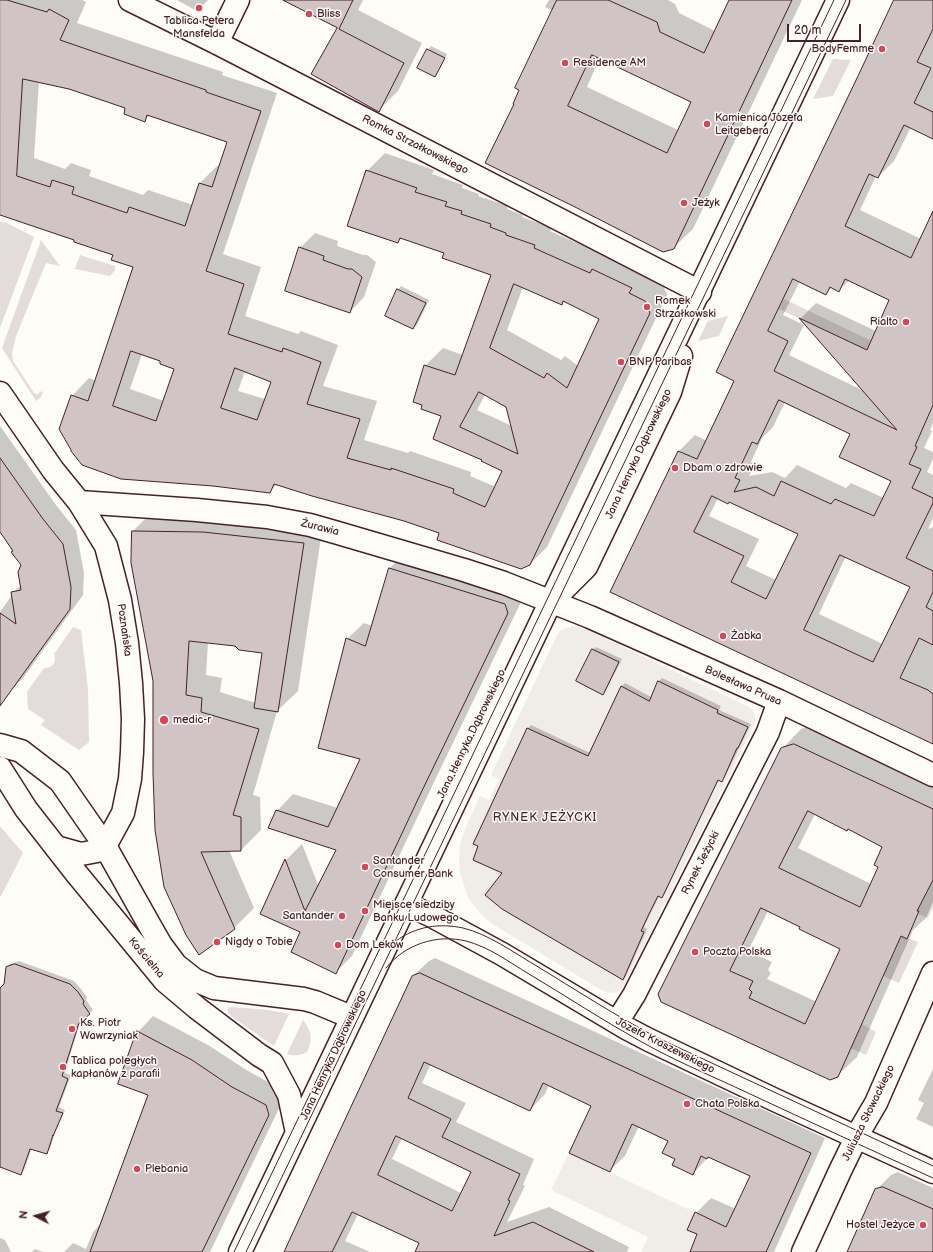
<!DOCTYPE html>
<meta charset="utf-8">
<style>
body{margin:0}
#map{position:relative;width:933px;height:1252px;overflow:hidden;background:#fdfcf7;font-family:"Balsamiq Sans",sans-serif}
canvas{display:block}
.north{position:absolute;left:16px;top:1196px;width:40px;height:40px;-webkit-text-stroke:3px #fdfcf7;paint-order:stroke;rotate:276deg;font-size:11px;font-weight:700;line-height:16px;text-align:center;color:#4a1f2b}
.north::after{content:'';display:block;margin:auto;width:14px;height:18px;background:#4a1f2b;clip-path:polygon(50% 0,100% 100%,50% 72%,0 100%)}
.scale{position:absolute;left:787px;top:24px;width:74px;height:18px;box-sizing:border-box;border:2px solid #4a1f2b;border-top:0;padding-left:5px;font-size:12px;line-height:14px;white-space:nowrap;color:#4a1f2b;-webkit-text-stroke:3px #fdfcf7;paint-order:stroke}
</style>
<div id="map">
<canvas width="933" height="1252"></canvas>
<div class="north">N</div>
<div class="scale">20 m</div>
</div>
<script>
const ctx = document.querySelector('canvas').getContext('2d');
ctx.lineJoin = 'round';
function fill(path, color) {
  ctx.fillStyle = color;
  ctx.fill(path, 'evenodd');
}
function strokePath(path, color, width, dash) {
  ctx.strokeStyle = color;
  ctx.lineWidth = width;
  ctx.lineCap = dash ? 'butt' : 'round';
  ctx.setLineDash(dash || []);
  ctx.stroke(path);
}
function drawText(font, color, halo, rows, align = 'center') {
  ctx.font = font + ' "Balsamiq Sans",sans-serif';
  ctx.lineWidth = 3;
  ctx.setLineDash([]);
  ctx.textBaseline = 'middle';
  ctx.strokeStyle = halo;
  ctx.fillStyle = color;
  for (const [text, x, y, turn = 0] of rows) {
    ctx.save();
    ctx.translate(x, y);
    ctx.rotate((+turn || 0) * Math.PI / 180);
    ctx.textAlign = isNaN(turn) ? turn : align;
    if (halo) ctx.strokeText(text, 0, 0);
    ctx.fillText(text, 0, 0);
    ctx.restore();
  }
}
const built = new Path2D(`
 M572 626H577L592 632 749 707 753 710 756 720 740 754 625 983 621 989 618 992 613 993 603 991 494 925 484 917 475 907 468 897 460 873 459 859 460 845 462 837 468 822 480 796 489 800 499 779 491 775 557 635 561 630Z
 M569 1153 768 1247 766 1252H641L648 1237 551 1190Z`);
const green = new Path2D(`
 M833 59 851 60 833 96 813 99Z
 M0 221 9 224 34 237 0 328Z
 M41 240 60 266 46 263 16 336 12 353 13 361 34 393 38 394 41 391 43 393 40 398 36 401 2 348Z
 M80 255 115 266V270L110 276 75 269Z
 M784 299 901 355 898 363 844 340 779 309Z
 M728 316 719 336 698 341 708 321Z
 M73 627 81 630 88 689 89 742 79 750 41 725 45 720 28 709 27 692 44 668C53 668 57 662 54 654Z
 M0 826 23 853 1 896H0Z
 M927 880 932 882 933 880V907L928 918 918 914 919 911 913 909Z
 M901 936 918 942 899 983 883 976Z
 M231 1007 269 1010 289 1014 274 1046 235 1019 228 1013V1009Z
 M303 1020C312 1032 313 1039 307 1052 300 1056 295 1056 287 1054Z
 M862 1024 876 1032 866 1055 850 1048Z`);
const shadow = new Path2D(`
 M0 0H82L86 2 77 23 223 72 222 75 277 93 223 254 261 267 245 316 298 334 301 331 338 345 323 386 377 401 364 440 408 453 410 451 471 472 470 476 496 487 503 470 483 460 443 415 425 366 443 348 463 355 493 275 445 252 402 237 398 241 367 171 385 153 434 170 432 174 463 185 462 188 479 194 478 196 508 206 507 209 523 215 522 217 552 228 550 231 607 256 662 283 667 295 547 547 529 565 404 520 277 484 270 492 72 396 89 378 96 381 134 266 114 254 75 239 0 214ZM39 81 69 88 127 107 144 120 150 115 229 141 220 166H217L200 183 193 205 148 190 143 195 89 176 91 170 71 163 65 169 34 158ZM523 287 562 303 565 301 601 318 578 366 565 356 561 360 507 330ZM142 354 161 361 175 368 164 401 130 389ZM245 371 272 381 265 399 238 391ZM485 395 506 407 512 426 477 410Z
 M177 0H208L197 11Z
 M284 0H363L358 10 422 43 398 91 379 110 338 28Z
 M549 0H668L675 4 679 13 715 31 730 0H802L693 229 673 248 515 104 553 11 545 7ZM600 57 692 102 678 130 587 87Z
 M895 0H933V138L911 127 894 161 878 177 876 176 860 210 921 239 933 214V423L930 430 932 431 924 448 933 452V459L927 472 933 475V518L928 529 933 527V743L611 592 679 451 695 435 707 441 736 380ZM850 280 890 299 876 331 816 303 801 318 864 391 789 355 804 325 783 315 800 281 826 294 832 287 839 290ZM785 402 851 433 892 481 884 498 851 483 846 488 797 465 785 478 772 472 749 476 755 464 751 462 762 438 773 427ZM718 498 729 501 799 533 776 580 746 566 759 539 709 516ZM846 556 911 586 883 644 819 614Z
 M431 46 447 54 438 72 435 76 428 50Z
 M315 233 338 241 337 246 363 255H367L376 262 364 297 350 312 300 248Z
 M401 286 429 300 417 325 413 328 398 290Z
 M0 426 56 505 76 530 84 573 83 595 23 678 9 692H0V612L14 592 21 585 22 565 14 551 0 531Z
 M153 511 323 524 298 691 277 711 253 795 260 797 261 830 241 850H229L254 908 234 928 199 953 154 681 133 531ZM208 642 235 645 264 652 256 703 220 692 222 678 206 675Z
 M406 552 524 596 435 780 352 956 336 972 302 931 261 913 286 860 302 844 319 887 337 849 277 811 293 794 338 808 362 758 347 639 364 623 372 626 390 568Z
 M596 647 622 659 606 690 603 693 593 650Z
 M662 678 721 706 719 710 751 724 725 777 722 780 719 779 665 893 662 897 659 896 644 927 647 929 626 976 623 979 504 872 480 846 475 843 528 728 531 725 590 753 622 686 625 683 651 697 658 682Z
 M814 725 933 781V902L926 918 913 930 857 1057 837 1076 662 1001 782 749 801 729ZM815 814 848 828 884 846 879 866 871 884 798 848ZM768 911 841 948 817 1002 767 979 771 973 768 970 772 962 748 951Z
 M435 958 825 1138 774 1252H691L699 1234 696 1213 711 1198 736 1209 751 1176 709 1156 693 1174 676 1159 670 1140 639 1126 625 1156 609 1171 593 1105 549 1085 545 1094 530 1110 431 1064 422 1083 466 1103 456 1122 534 1159 523 1185 525 1186 507 1222 549 1207 629 1247 627 1252H420L429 1246 358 1214 345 1241 370 1252H285L413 976 429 961ZM402 1138 472 1171 461 1193 392 1159Z
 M19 961 74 981 81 989 87 997 86 1000 93 1010 81 1019 65 1073 71 1075 59 1107 65 1110 55 1133 50 1149 46 1153 32 1148 24 1170 21 1174 0 1166V989L5 985 7 968 10 964Z
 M153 1016 208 1045 248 1071 281 1089 284 1098 210 1252H64L73 1243 86 1249 93 1232 102 1222 150 1095 138 1032Z
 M933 1069V1127L916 1119 924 1103 918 1100Z
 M898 1172 933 1188V1252H848L876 1190 891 1175Z
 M0 1238 5 1240 11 1252H0Z
 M35 1249 43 1252H32Z`);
const building = new Path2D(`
 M0 0H7L47 12 49 9 69 20 60 40 206 90V92L261 111 206 271 244 284 228 334 282 352 283 348 321 362 307 404 360 419 347 458 391 470V468L454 489 453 493 485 507 502 471 481 461 482 460 433 439 441 416 421 409 422 405 413 402 424 365 455 375 491 275 442 258 444 253 400 238 398 243 347 226 366 170 417 188 415 192 447 202 445 206 462 211 461 214 491 224 490 227 506 233V235L535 245 534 248 590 273 592 269 632 288 629 293 645 301 650 313 530 565 521 569 437 540 439 533 404 521 312 496 274 484 270 493 213 486 121 479 82 465 71 451V450L59 429 71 395 88 401 133 267 111 260 113 255 74 242V240L0 215ZM23 79 69 89 125 108 124 114 145 122 147 115 227 142 212 187 199 183 185 226 129 207 127 213 72 194 74 187 52 180 50 187 17 176ZM514 284 562 305 563 301 599 319 567 388 547 373 544 378 490 348ZM131 351 160 361V364L174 369 156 421 113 406ZM235 368 271 382 257 420 221 408ZM479 392 506 407 518 454 460 427Z
 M283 0H353L339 29 404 63 379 112 311 74 337 28Z
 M557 0H608L657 22 660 32 704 53 729 0H792L674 249 663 252 573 206 485 163 514 104H513L519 90 515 88ZM592 55 691 102 667 153 568 106Z
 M894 0H933V29L917 62 931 68 914 103 933 112V139L904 125 878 178 869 174 845 226 911 258 933 211V405L915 446 917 447 909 464 921 469 912 488 933 498V503L906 558 933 571V592L926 607 933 611V645L919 638 900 678 928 690 933 694V744L610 592 678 451 697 459 734 381 716 372 858 76ZM793 279 826 295 830 287 839 292 845 279 889 300 867 350 799 318 897 430 774 371 788 341 768 331ZM779 400 850 434 839 457 891 481 874 516 835 499 831 504 781 481 774 496 756 487 734 492 740 480 735 478 752 442 757 444ZM712 496 728 504 729 502 798 534 766 599 731 582 744 556 694 532ZM840 555 910 587 873 662 804 630Z
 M427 49 445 58 435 77 417 68Z
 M299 247 324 256 323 260 348 269H352L362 277 350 313 285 291Z
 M397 289 426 303 413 329 385 316Z
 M0 458 43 519 63 544 71 587 70 609 0 706V613L16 624 11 592 21 590 18 572 21 565 11 552 13 551 0 532Z
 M132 531 203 532 304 543 278 712 254 708 262 653 239 650 235 646 189 641 186 695 202 698 201 712 259 729 233 815 241 817V851L201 852 235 929 199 955 186 935 164 887 160 862 155 830 153 773V681L131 563Z
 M389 568 505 604 508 613 419 797 336 974 291 952 300 932 260 914 285 859 305 911 336 850 268 828 276 810 328 827 360 759 318 748 346 638 365 646Z
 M592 649 619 662 603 695 576 681Z
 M658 681 718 710 717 713 748 727 738 748H737L722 782 718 780 662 898 658 896 649 914 641 931 644 932 623 980 502 909 485 895 502 873 473 860 478 846 473 844 527 728 588 756 621 686 649 701Z
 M794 744 933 809V880L917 911H919L907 939 901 936 838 1077 830 1080 661 1002 658 994 781 748ZM808 811 847 831 848 829 882 847 874 865 878 867 860 907 779 868ZM761 908 800 927 799 929 840 949 805 1024 749 998 752 992 749 989 753 981 730 971Z
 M15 964 70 984 78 992 84 1001 83 1004 90 1014 79 1023 62 1076 68 1079 56 1111 63 1113 53 1136V1135L47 1154 30 1149 21 1175 0 1167V988L4 984 6 967Z
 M420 973 811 1153 766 1252H690L697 1234 687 1230 695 1212 726 1227 750 1176 708 1157 707 1159 701 1156 693 1175 672 1165 675 1159 662 1153 668 1141 632 1124 610 1172 569 1153 591 1106 543 1083 530 1111 424 1062 408 1098 451 1119 442 1137 520 1174 508 1200 510 1201 494 1236 533 1222 594 1252H415L419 1243 352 1212 332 1252H284L328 1156 412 976ZM396 1136 471 1172 452 1211 378 1175Z
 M137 1031 192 1060 232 1087 266 1105 269 1115 202 1252H90L148 1095 118 1084Z
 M883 1187 933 1209V1252H847L875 1189Z`);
const minor = new Path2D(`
 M130 0 217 43 700 292
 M217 43 238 0
 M0 393 53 470 79 502 106 546 120 600 127 643 131 683 133 719 132 752 130 779 123 813 105 846 97 851 81 854 56 847
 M79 502 197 510 267 517 310 525 338 533 464 570 504 583 590 617 779 701 933 775
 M617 1022 634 995 768 732 779 701
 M803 1252 840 1171 859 1132 876 1103 933 973`);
const tertiary = new Path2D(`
 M563 590 586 567 670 392 681 356
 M0 745 21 751 60 781 105 846 150 926 161 945 176 965 195 980 214 988 304 999 315 1002 351 1017
 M0 768 26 809 76 873 165 981 197 1008 259 1055 272 1063 289 1095 297 1133
 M406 904 432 916 502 954 628 1029 649 1040 775 1100 933 1172
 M240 1252 838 0`);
const tram = new Path2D(`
 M396 941C416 926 440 923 463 928 488 934 513 952 535 965 576 990 616 1016 658 1038L933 1166
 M386 968C405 944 437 934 466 941 489 947 509 962 529 974 566 996 602 1020 640 1041 675 1061 712 1076 748 1093 810 1122 871 1150 933 1178
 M234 1252C435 835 634 417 834 0
 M246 1252 846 0`);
const markers = [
 [199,8,4,"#d1495b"],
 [309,14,4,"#d1495b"],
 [882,49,4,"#d1495b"],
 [565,63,4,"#d1495b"],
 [707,124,4,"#d1495b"],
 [684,203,4,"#d1495b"],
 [647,307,4,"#d1495b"],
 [906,322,4,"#d1495b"],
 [621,362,4,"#d1495b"],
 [675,468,4,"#d1495b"],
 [723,636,4,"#d1495b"],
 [164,720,5,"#d1495b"],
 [365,867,4,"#d1495b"],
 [365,911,4,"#d1495b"],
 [342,916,4,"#d1495b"],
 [217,942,4,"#d1495b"],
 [338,945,4,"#d1495b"],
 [695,952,4,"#d1495b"],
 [72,1029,4,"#d1495b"],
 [63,1067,4,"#d1495b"],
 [687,1104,4,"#d1495b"],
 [137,1169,4,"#d1495b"],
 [923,1225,4,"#d1495b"]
];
const poiNames = [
 ["Bliss",317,14],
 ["Tablica Petera",199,21,"center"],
 ["Mansfelda",199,34,"center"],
 ["BodyFemme",874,49,"right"],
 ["Residence AM",573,63],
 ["Kamienica Józefa",715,118],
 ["Leitgebera",715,131],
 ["Jeżyk",692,203],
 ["Romek",655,301],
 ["Strzałkowski",655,314],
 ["Rialto",898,322,"right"],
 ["BNP Paribas",629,362],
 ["Dbam o zdrowie",683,468],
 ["Żabka",731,636],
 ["medic-r",173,720],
 ["Santander",373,861],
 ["Consumer Bank",373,874],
 ["Miejsce siedziby",373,905],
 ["Banku Ludowego",373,918],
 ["Santander",334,916,"right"],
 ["Nigdy o Tobie",225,942],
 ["Dom Leków",346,945],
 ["Poczta Polska",703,952],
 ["Ks. Piotr",80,1023],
 ["Wawrzyniak",80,1036],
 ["Tablica poległych",71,1061],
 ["kapłanów z parafii",71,1074],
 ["Chata Polska",695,1104],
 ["Plebania",145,1169],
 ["Hostel Jeżyce",915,1225,"right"]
];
const streetNames = [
 ["Romka Strzałkowskiego",415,145,27],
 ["Jana Henryka Dąbrowskiego",639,454,-65],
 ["Żurawia",320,528,14],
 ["Poznańska",124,630,82],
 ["Bolesława Prusa",743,686,24],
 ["Jana Henryka Dąbrowskiego",472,734,-64],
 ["Rynek Jeżycki",701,863,-63],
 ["Kościelna",146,958,50],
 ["Józefa Kraszewskiego",665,1046,27],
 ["Jana Henryka Dąbrowskiego",334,1055,-65],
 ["Juliusza Słowackiego",869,1113,-64]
];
const neighbourhoodNames = [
 ["RYNEK JEŻYCKI",545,818]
];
fill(built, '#f0ece8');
fill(green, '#e3dcda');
fill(shadow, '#0003');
fill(building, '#d0c5c4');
strokePath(building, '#4a1f2b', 1);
strokePath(minor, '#4a1f2b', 25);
strokePath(tertiary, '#4a1f2b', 25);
strokePath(minor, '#fdfcf7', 22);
strokePath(tertiary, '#fdfcf7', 22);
strokePath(tram, '#4a1f2b', 1);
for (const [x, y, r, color] of markers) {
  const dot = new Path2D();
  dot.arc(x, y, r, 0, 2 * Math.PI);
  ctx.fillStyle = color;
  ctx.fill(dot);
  strokePath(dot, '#fdfcf7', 1.5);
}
drawText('11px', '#4a1f2b', '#fdfcf7', poiNames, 'left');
drawText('11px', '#4a1f2b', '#fdfcf7', streetNames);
ctx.letterSpacing = '1px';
drawText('12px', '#4a1f2b', '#fdfcf7', neighbourhoodNames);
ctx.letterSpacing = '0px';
</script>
